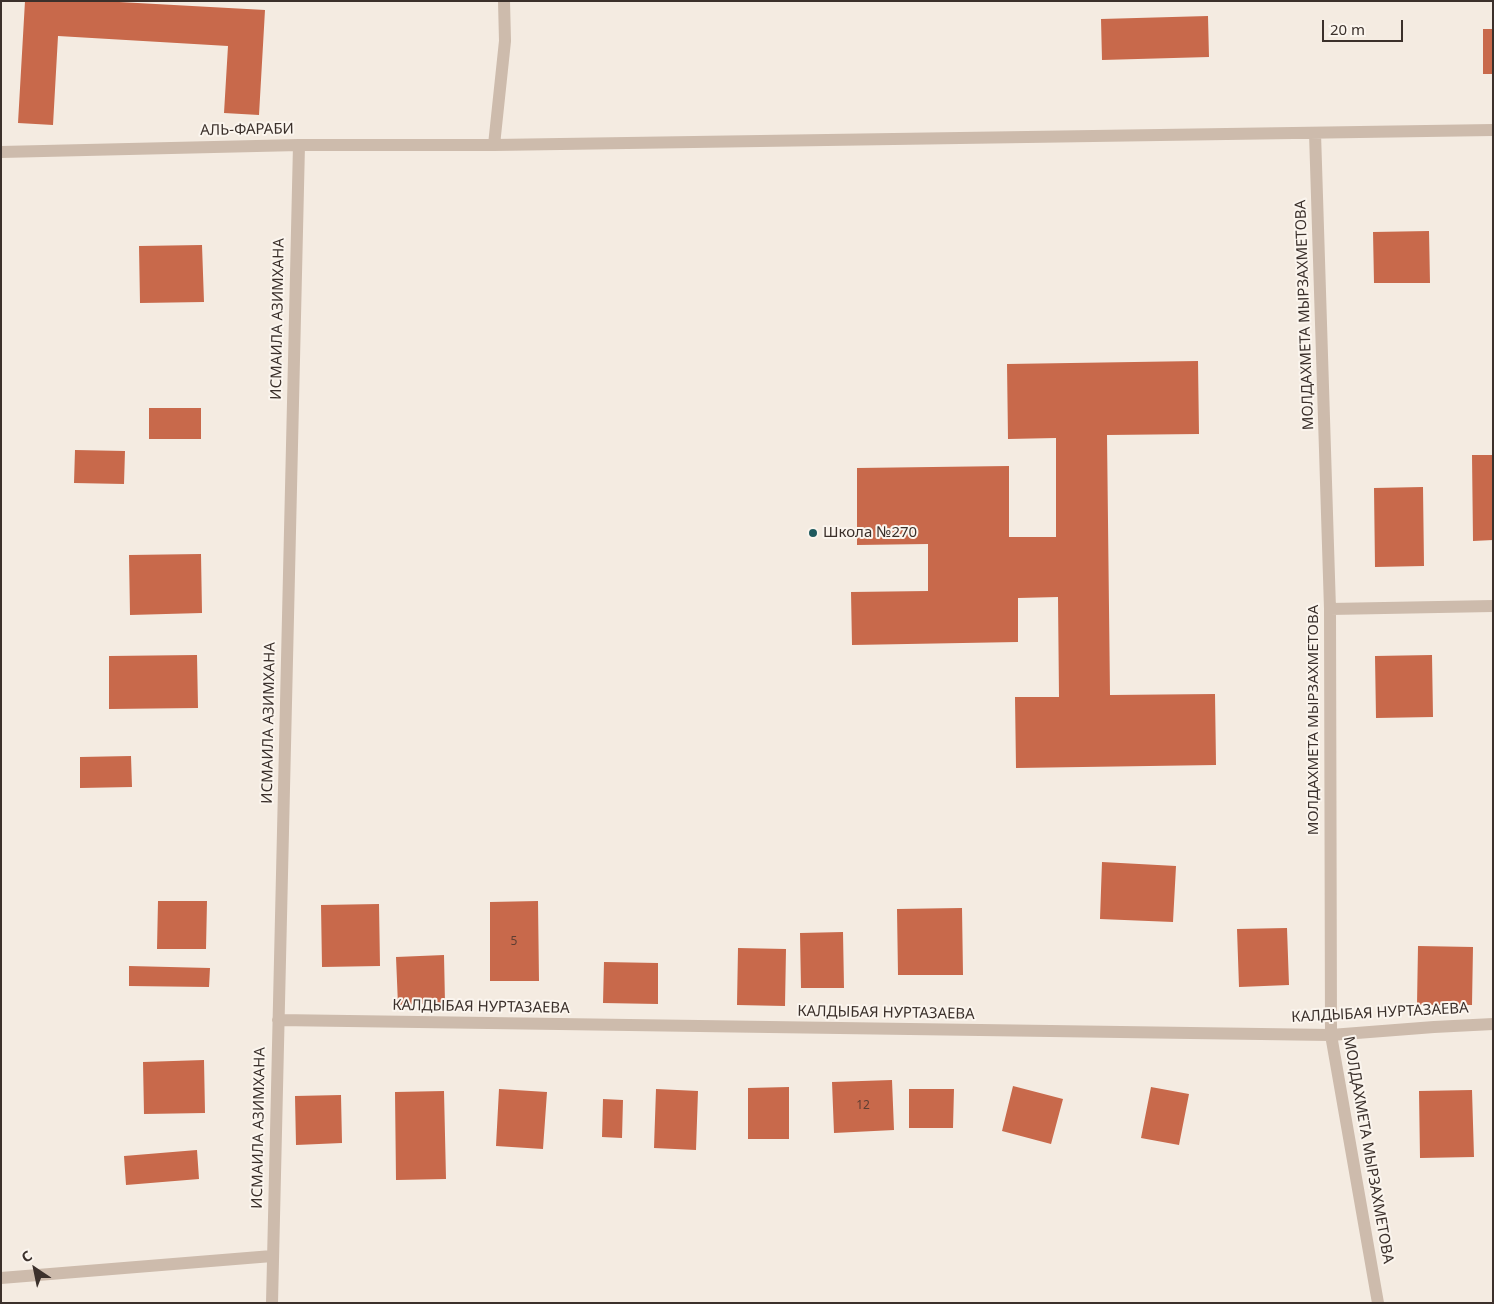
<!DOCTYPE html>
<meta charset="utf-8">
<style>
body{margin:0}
#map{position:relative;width:1494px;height:1304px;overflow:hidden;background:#f4ebe1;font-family:"Noto Sans",sans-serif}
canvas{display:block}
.frame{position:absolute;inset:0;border:2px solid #3b302b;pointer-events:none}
.north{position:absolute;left:10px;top:1244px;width:50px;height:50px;-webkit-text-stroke:4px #fbf5ee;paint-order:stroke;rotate:326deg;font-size:14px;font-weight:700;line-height:20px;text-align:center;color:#3b302b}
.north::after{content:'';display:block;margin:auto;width:18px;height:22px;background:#3b302b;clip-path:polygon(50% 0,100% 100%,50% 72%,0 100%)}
.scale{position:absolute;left:1322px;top:20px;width:81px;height:22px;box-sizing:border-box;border:2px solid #3b302b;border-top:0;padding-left:6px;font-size:15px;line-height:18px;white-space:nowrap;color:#3b302b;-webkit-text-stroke:4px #fbf5ee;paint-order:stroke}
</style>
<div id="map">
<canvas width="1494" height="1304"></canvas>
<div class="frame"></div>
<div class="north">С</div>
<div class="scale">20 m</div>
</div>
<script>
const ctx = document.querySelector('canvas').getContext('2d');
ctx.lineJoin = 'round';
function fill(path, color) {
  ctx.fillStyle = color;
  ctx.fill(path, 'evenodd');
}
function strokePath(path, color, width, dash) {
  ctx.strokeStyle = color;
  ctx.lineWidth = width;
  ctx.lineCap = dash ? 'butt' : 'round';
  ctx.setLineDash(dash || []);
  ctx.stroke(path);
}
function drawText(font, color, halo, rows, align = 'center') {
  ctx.font = font + ' "Noto Sans",sans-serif';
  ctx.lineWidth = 4;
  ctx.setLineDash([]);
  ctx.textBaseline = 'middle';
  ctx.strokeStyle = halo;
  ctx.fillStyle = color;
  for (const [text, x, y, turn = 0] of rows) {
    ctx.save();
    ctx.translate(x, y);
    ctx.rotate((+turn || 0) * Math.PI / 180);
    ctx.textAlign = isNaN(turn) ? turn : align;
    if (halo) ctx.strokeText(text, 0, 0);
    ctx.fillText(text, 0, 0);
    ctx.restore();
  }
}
const building = new Path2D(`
 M25 1H101L265 10 259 115 224 113 228 46 58 36 53 125 18 123Z
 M1208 16 1209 57 1102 60 1101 19Z
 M1483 29H1493V74H1483Z
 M1429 231 1430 283H1374L1373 232Z
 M202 245 204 302 140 303 139 246Z
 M1198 361 1199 434 1107 435 1110 695 1215 694 1216 765 1016 768 1015 697H1059L1058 597 1018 598V642L852 645 851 592 928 591V544L857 545V468L1009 466V537H1056V438L1008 439 1007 364Z
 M149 408H201V439H149Z
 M75 450 125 451 124 484 74 483Z
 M1472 455H1493V540L1473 541Z
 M1423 487 1424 566 1375 567 1374 488Z
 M201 554 202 613 130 615 129 555Z
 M197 655 198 708 109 709V656Z
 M1432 655 1433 717 1376 718 1375 656Z
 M131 756 132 787 80 788V757Z
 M1102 862 1176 866 1173 922 1100 919Z
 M158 901H207L206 949H157Z
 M538 901 539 981H490V902Z
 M379 904 380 966 322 967 321 905Z
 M962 908 963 975H898L897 909Z
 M1287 928 1289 985 1239 987 1237 929Z
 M843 932 844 988H801L800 933Z
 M1418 946 1473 947 1472 1005H1417Z
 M738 948 786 949 785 1006 737 1005Z
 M444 955 445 1003 398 1005 396 957Z
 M604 962 658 963V1004L603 1003Z
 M129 966 210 968 209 987 129 986Z
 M204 1060 205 1113 144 1114 143 1062Z
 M892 1080 894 1130 834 1133 832 1082Z
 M1013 1086 1063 1099 1051 1144 1002 1131Z
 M789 1087V1139H748V1088Z
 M1151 1087 1189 1094 1179 1145 1141 1138Z
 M499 1089 547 1092 543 1149 496 1146Z
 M656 1089 698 1091 696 1150 654 1148Z
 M909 1089H954L953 1128H909Z
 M1472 1090 1474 1157 1420 1158 1419 1091Z
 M444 1091 446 1179 396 1180 395 1092Z
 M341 1095 342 1143 296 1145 295 1096Z
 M603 1099 623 1100 622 1138 602 1137Z
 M197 1150 199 1179 126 1185 124 1156Z`);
const minor = new Path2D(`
 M1315 133 1330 609 1331 1035 1378 1303
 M494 145 505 41 504 1
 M1 152 299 145H494L1493 130
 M1330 609 1493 606
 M278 1020 1331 1035 1434 1027 1493 1024
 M1 1278 272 1256
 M272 1303 299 145`);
const markers = [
 [813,533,5,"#1f5a5e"]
];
const numberNames = [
 ["5",514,942],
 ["12",863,1106]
];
const streetNames = [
 ["АЛЬ-ФАРАБИ",247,130,-1],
 ["МОЛДАХМЕТА МЫРЗАХМЕТОВА",1305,315,-92],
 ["ИСМАИЛА АЗИМХАНА",278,319,-89],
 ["МОЛДАХМЕТА МЫРЗАХМЕТОВА",1314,720,-90],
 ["ИСМАИЛА АЗИМХАНА",269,723,-89],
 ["КАЛДЫБАЯ НУРТАЗАЕВА",481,1007,1],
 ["КАЛДЫБАЯ НУРТАЗАЕВА",886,1013,1],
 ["КАЛДЫБАЯ НУРТАЗАЕВА",1380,1013,-3],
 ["ИСМАИЛА АЗИМХАНА",259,1128,-89],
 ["МОЛДАХМЕТА МЫРЗАХМЕТОВА",1368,1150,80]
];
const poiNames = [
 ["Школа №270",823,533]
];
fill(building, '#c8694b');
strokePath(minor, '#cdbbac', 12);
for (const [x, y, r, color] of markers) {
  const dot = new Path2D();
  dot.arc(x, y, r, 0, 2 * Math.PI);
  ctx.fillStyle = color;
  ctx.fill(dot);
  strokePath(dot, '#fbf5ee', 2);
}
drawText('12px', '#5e3e33', null, numberNames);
drawText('15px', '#3b302b', '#fbf5ee', streetNames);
drawText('15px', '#3b302b', '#fbf5ee', poiNames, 'left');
</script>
